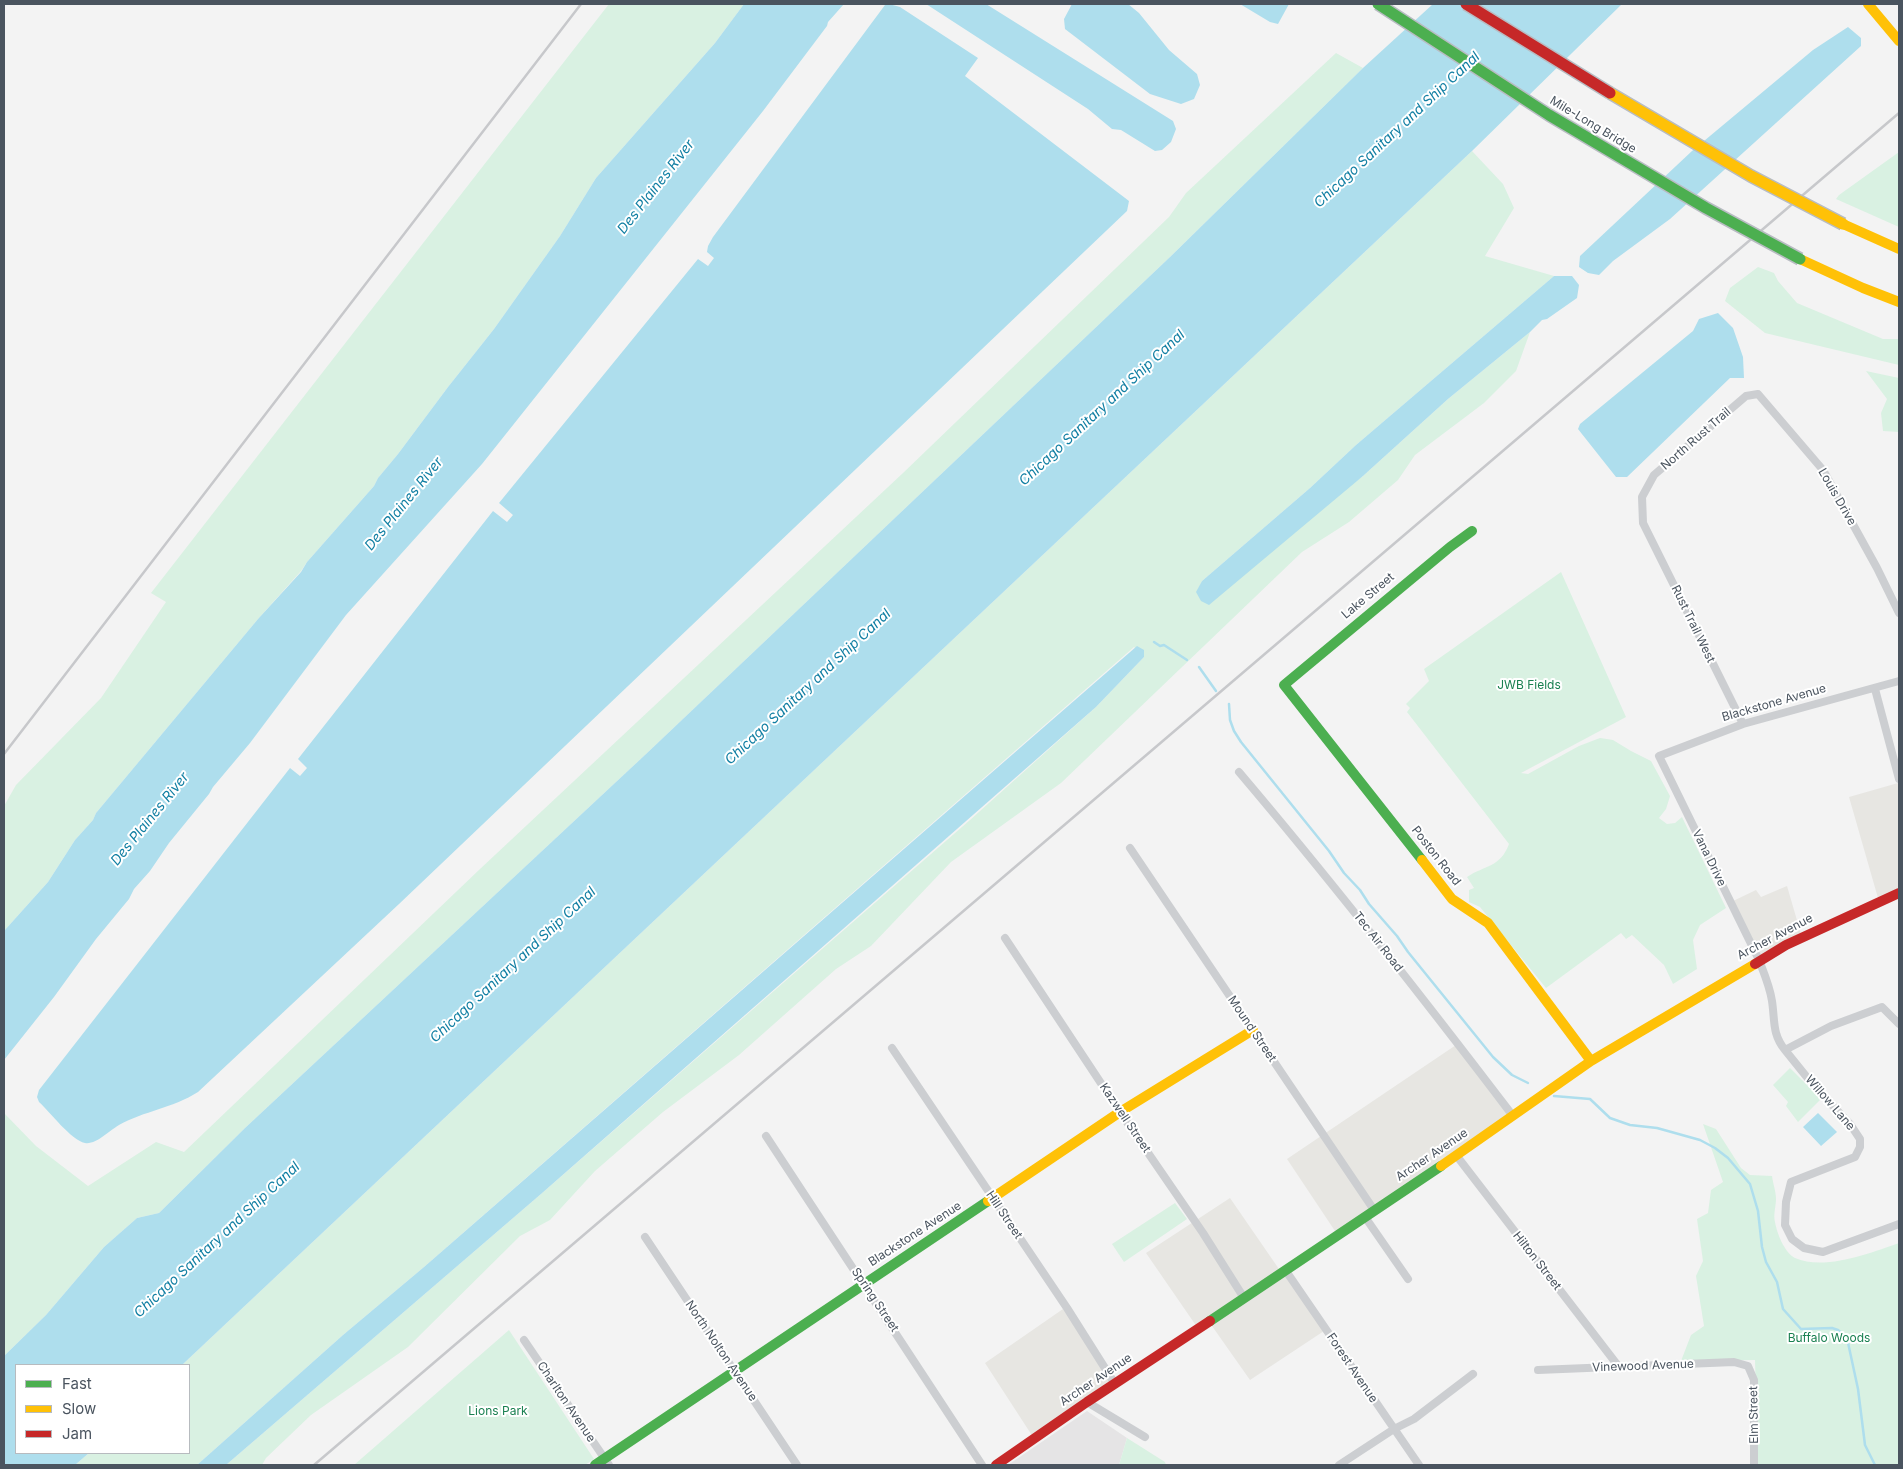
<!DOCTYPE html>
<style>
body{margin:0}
#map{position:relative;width:1903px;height:1469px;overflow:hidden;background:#f3f3f3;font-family:Inter,sans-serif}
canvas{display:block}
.frame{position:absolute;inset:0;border:5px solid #4a545f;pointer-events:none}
.legend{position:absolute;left:15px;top:1364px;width:175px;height:90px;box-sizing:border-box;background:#fff;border:1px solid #b7bbbf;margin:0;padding:6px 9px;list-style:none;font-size:15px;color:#4a545f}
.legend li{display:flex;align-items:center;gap:10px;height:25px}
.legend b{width:25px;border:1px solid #b7bbbf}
</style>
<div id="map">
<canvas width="1903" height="1469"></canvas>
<div class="frame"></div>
<ul class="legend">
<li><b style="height:6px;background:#4caf50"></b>Fast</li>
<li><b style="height:6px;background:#ffc107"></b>Slow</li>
<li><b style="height:6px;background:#c62828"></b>Jam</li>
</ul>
</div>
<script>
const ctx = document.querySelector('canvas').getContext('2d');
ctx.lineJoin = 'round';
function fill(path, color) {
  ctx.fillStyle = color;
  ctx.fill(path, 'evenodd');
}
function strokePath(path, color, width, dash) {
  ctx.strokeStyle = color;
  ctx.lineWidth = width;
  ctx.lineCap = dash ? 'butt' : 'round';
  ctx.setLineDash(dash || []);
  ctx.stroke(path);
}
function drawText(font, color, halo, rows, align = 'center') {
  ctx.font = font + ' Inter,sans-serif';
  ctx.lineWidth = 4;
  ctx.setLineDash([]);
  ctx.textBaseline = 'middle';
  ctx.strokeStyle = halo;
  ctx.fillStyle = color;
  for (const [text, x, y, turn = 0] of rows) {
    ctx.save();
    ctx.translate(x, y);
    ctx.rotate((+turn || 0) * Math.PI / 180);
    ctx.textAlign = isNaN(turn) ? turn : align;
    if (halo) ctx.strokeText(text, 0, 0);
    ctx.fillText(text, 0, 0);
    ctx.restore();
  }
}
const commercial = new Path2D(`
 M1898 783 1899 890 1878 898 1849 797Z
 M1787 886 1801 934 1758 957 1731 902 1756 890 1761 897Z
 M1456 1045 1511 1114 1337 1234 1287 1159Z
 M1230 1198 1281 1272 1287 1275 1324 1331 1250 1380 1212 1326 1197 1327 1146 1253Z
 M1063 1309 1115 1382 1033 1437 985 1363Z`);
const education = new Path2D(`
 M1087 1411 1127 1438 1119 1465H1008Z`);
const green = new Path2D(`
 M609 4H744L715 43 596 178 560 236 494 329 448 387 398 454 378 478 374 486 307 562 301 571 258 619 96 813 93 820 75 840 48 882 4 931V806L16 785 101 698 166 602 151 593Z
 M1336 53 1363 68 1170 257 646 754 245 1128 159 1213 137 1218 104 1247 46 1315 4 1356V1113L36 1146 88 1186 156 1142 184 1152 480 869 903 473 1169 217 1186 193Z
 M1472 151 1503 184 1514 208 1485 256 1554 276 1356 445 1310 488 1202 581 1197 592 1363 476 1448 399 1530 332 1516 371 1484 403 1415 455 1398 480 1349 522 1302 552 1061 783 951 862 871 946 836 969 739 1055 663 1112 595 1171 550 1220 520 1236 408 1347 311 1415 266 1458 262 1465H226L541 1194 970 820 1096 707 1144 657 1134 647 424 1267 343 1335 197 1465H75L89 1453H189V1365H182Z
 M1899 152V227L1836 199 1839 195Z
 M1758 267 1774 273 1778 281 1797 303 1883 339H1899V365L1765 333 1725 301 1730 288Z
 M1866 371 1899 378V432L1883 431 1881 413 1887 399Z
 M1561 572 1626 717 1521 773 1528 774 1579 746 1600 738 1613 740 1631 751 1651 761 1670 796 1666 809 1659 818 1667 824 1675 823 1682 817 1726 908 1700 925 1693 940 1697 969 1673 984 1664 965 1632 935 1626 939 1621 933 1546 988 1480 907 1469 902V890L1474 888 1467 877C1485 865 1500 868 1509 844L1407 712 1410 708 1406 704 1429 681 1424 669Z
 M1790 1068 1821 1099 1798 1122 1786 1106 1788 1102 1773 1085Z
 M1703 1124 1716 1129 1741 1168 1750 1175 1772 1176C1773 1184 1776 1191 1776 1199 1776 1206 1773 1215 1775 1222 1777 1233 1784 1252 1795 1258 1824 1271 1871 1253 1899 1243V1465H1758L1755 1360 1681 1361 1691 1335 1704 1326 1696 1276 1703 1261 1697 1219 1708 1213 1711 1190 1723 1182Z
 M1175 1203 1187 1219 1124 1262 1112 1244Z
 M509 1330 594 1459 585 1465H354Z
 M1127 1438 1165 1462 1166 1465H1119Z`);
const water = new Path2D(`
 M744 4H844L828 22 827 26 763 111 482 464 346 615 250 743 213 787 209 794 169 843 150 871 134 889 129 899 96 939 54 997 4 1060V931L48 882 75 840 93 820 96 813 258 619 301 572 307 562 374 486 378 478 398 454 448 387 494 329 560 236 596 178 715 43Z
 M889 4 900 7 978 58 965 76 1129 201 1127 211 399 904 198 1092C173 1108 144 1111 119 1125 110 1130 96 1145 85 1143 71 1140 50 1112 39 1102L37 1097 39 1090 290 768 300 776 307 768 298 759 493 511 507 522 513 515 499 503 698 259 708 266 714 258 707 252 708 246 713 237 885 5Z
 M926 4H986L1173 121 1176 129 1171 142 1162 150 1155 151 1121 130 1112 129 1088 109Z
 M1072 4H1128L1139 13 1169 50 1197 74 1200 85 1194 99 1181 104 1150 94 1065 29 1064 19Z
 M1240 4H1289L1278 24 1270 22Z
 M1433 4H1622L1472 151 182 1365H16V1453H89L75 1465H4V1356L46 1315 104 1247 137 1218 159 1213 245 1128 646 754 1170 257 1363 68Z
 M1848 27 1861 38V46L1670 219 1613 261 1599 275 1588 273 1579 267 1580 256 1692 151 1813 50Z
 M1554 276H1572L1579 285 1577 298 1547 319 1542 320 1530 332 1448 399 1363 476 1209 605 1201 601 1196 592 1202 581 1310 488 1356 445Z
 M1718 313 1733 328 1743 357 1744 378H1730L1627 477H1616L1578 429 1580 424 1693 331 1699 319Z
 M1137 646 1144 650V657L1096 707 541 1194 226 1465H197L343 1335 424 1267Z
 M1818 1113 1837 1132 1821 1146 1803 1127Z`);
const stream = new Path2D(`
 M1154 642 1160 646 1164 645 1187 660
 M1199 667 1216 691
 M1229 704 1230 720 1234 731 1241 742 1329 851 1344 873 1360 890 1369 904 1397 936 1408 952 1493 1057 1512 1075 1528 1083
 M1554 1096 1590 1099 1610 1118 1630 1125 1657 1128 1700 1140 1715 1148 1728 1158 1750 1184 1758 1211 1762 1247 1766 1262 1777 1282 1783 1309 1801 1329 1832 1328 1838 1330 1847 1338 1858 1389 1865 1445 1875 1465`);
const street = new Path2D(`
 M1875 689 1899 779
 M1743 724 1643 523 1642 497 1654 475 1746 396 1758 394 1823 470 1877 568 1899 613
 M1239 772C1334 884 1424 999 1513 1116
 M1130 848 1374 1210
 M1005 938 1120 1112 1203 1233 1244 1298
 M1899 1024 1882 1007 1831 1026 1785 1050 1814 1086 1850 1124 1860 1139V1147L1855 1157 1791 1182 1786 1202 1785 1225 1792 1239 1804 1248 1823 1252 1899 1224
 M892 1048 1067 1308 1115 1384
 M1785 1050C1772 1034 1775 1021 1772 1001 1770 987 1764 973 1759 960L1659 756 1743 724 1899 681
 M766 1136 982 1465
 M1456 1155 1619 1367
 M1365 1217 1408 1279
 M645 1237 797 1465
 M1286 1271 1419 1465
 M524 1340 609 1465
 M1538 1370 1734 1362 1748 1366 1754 1380V1465
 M1087 1402 1145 1437
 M1339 1465 1394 1429 1414 1419 1473 1374`);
const fast = new Path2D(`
 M1422 860 1284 685 1450 547 1472 531
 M1210 1321 1441 1166
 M595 1465 988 1201`);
const slow = new Path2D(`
 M1868 4 1899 41
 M1843 224 1899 249
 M1800 259 1863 288 1899 302
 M1422 860 1452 899 1488 923 1591 1061
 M1441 1166 1591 1061 1755 964
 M988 1201 1120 1112 1253 1030`);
const jam = new Path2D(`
 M1755 964 1786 945 1899 893
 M996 1465 1087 1402 1210 1321`);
const rail = new Path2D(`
 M4 754 581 4
 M314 1465 1899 113`);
const fastBridge = new Path2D(`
 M1378 4 1549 115 1706 208 1800 259`);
const slowBridge = new Path2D(`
 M1610 93 1751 176 1843 224`);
const jamBridge = new Path2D(`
 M1466 4 1610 93`);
const streetNames = [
 ["Mile-Long Bridge",1593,125,31],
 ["North Rust Trail",1696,439,-41],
 ["Louis Drive",1837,497,60],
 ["Lake Street",1368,596,-40],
 ["Rust Trail West",1693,624,64],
 ["Blackstone Avenue",1774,703,-16],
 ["Poston Road",1436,856,52],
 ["Vana Drive",1709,858,64],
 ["Archer Avenue",1775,937,-28],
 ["Tec Air Road",1378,942,52],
 ["Mound Street",1252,1029,56],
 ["Willow Lane",1830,1103,49],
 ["Kazwell Street",1125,1118,56],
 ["Archer Avenue",1432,1155,-34],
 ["Hill Street",1004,1215,56],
 ["Blackstone Avenue",915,1234,-33],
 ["Hilton Street",1537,1261,52],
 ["Spring Street",875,1300,56],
 ["North Nolton Avenue",721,1351,56],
 ["Vinewood Avenue",1643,1366,-2],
 ["Forest Avenue",1352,1368,56],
 ["Archer Avenue",1096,1380,-34],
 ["Charlton Avenue",566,1402,56],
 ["Elm Street",1754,1415,-91]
];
const parkNames = [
 ["JWB Fields",1529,685],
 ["Buffalo Woods",1829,1338],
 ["Lions Park",498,1411]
];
const waterNames = [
 ["Chicago Sanitary and Ship Canal",1397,130,-43],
 ["Des Plaines River",656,187,-52],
 ["Chicago Sanitary and Ship Canal",1102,408,-43],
 ["Des Plaines River",404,504,-51],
 ["Chicago Sanitary and Ship Canal",808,687,-43],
 ["Des Plaines River",150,819,-51],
 ["Chicago Sanitary and Ship Canal",513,965,-43],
 ["Chicago Sanitary and Ship Canal",217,1240,-43]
];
fill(commercial, '#e7e6e2');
fill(education, '#e5e4e5');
fill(green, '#d9f1e2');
fill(water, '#aedeed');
strokePath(stream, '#aedeed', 2.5);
strokePath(street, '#ccced1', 8);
strokePath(fast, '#4caf50', 10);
strokePath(slow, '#ffc107', 10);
strokePath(jam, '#c62828', 10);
strokePath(rail, '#c7c8cb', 2.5);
strokePath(fastBridge, '#b8bcc2', 14, []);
strokePath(slowBridge, '#b8bcc2', 14, []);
strokePath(jamBridge, '#b8bcc2', 14, []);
strokePath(fastBridge, '#4caf50', 11);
strokePath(slowBridge, '#ffc107', 11);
strokePath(jamBridge, '#c62828', 11);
drawText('12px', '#4a545f', '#fff', streetNames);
drawText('12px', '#1a8051', '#fff', parkNames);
drawText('italic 14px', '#117fa3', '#fff', waterNames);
</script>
